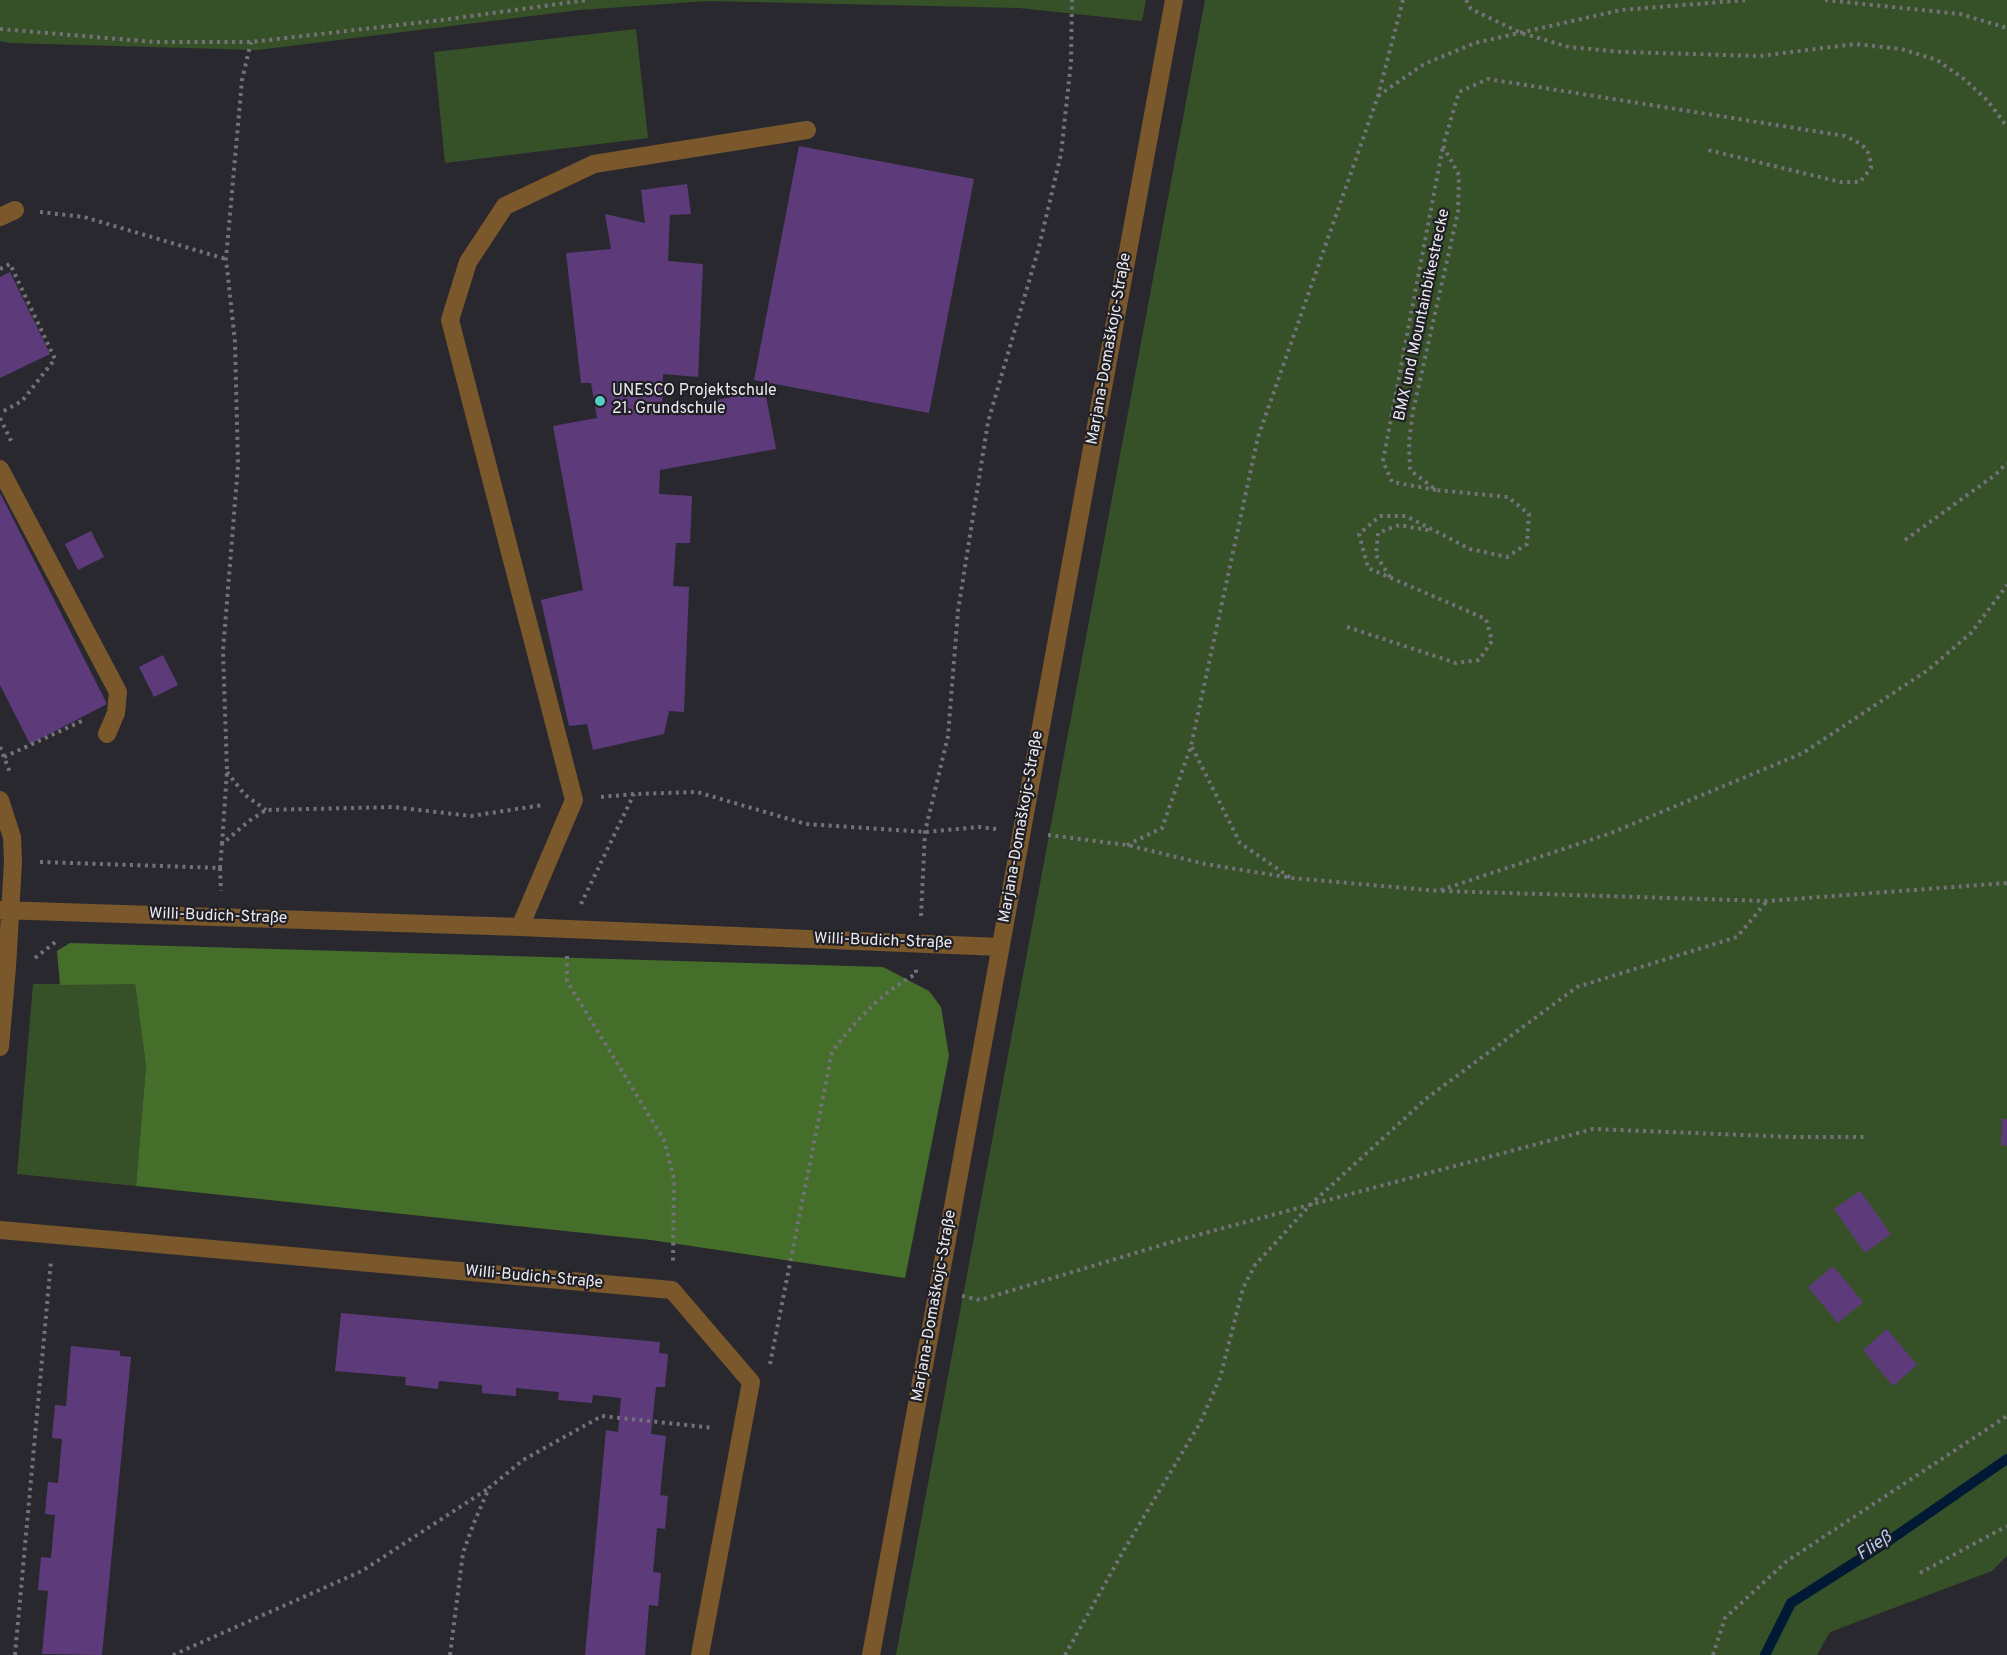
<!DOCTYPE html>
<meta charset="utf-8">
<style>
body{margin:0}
canvas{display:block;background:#29282f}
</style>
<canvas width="2007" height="1655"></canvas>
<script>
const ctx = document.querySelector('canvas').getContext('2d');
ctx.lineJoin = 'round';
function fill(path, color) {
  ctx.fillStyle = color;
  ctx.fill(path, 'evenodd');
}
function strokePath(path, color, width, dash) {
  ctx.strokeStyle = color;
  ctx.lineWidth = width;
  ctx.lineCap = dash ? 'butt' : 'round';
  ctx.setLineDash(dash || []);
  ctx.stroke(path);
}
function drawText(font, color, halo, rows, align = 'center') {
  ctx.font = font + ' Overpass,sans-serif';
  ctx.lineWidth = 4.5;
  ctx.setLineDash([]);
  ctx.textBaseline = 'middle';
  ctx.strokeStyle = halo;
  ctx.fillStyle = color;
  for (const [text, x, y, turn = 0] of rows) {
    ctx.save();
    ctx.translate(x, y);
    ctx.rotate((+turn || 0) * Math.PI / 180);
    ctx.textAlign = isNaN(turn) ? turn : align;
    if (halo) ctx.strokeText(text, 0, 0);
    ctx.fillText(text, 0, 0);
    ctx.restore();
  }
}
const green = new Path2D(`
 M0 0H1146L1142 21 1019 8 707 1 580 10 258 50 10 43 0 41Z
 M1205 0H2007V1556L1992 1571 1830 1632 1817 1655H896Z
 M636 29 648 138 445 163 434 52Z
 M33 984H135L146 1066 136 1186 17 1174Z`);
const forest = new Path2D(`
 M70 943 883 967 929 991 941 1007 949 1056 905 1278 651 1240 136 1186 146 1066 135 984 60 985 57 951Z`);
const stream = new Path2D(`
 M1765 1655 1791 1603 1890 1540 2007 1459`);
const building = new Path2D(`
 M799 146 974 179 929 413 754 380Z
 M687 184 691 214 670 215 668 261 703 264 698 377 663 374 662 410 765 391 776 449 660 470 659 494 692 496 690 543H676L673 586 689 587 684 712 669 711 664 734 593 750 587 724 569 726 541 600 583 590 553 426 597 418 591 383H581L566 253 611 249 605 214 645 223 641 190Z
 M10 272 50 354 0 378V277Z
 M0 493 107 704 30 744 0 685Z
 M91 531 104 557 78 570 65 544Z
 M163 655 178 685 154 697 139 667Z
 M2002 1119H2007V1146L2001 1145Z
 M1860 1191 1891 1234 1865 1253 1834 1209Z
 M1833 1266 1863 1302 1838 1323 1808 1287Z
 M341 1313 660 1342 659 1353 668 1354 665 1387H656L651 1434 666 1436 660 1495 668 1496 665 1529 657 1528 653 1572 661 1573 658 1606 649 1605 645 1655H585L606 1430 618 1432 621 1398 593 1395 592 1403 558 1400 559 1392 516 1388V1396L482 1393V1385L439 1381 438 1389 405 1385 406 1377 335 1371Z
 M1887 1329 1917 1365 1893 1386 1863 1350Z
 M71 1346 120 1351V1356L131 1357 102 1655 42 1654 48 1591 38 1590 41 1557 51 1558 55 1515 45 1514 48 1482 58 1483 62 1439 52 1438 55 1405 66 1406Z`);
const path = new Path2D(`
 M1466 0 1471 9 1521 33 1569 47 1622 52 1760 56 1855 44 1901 49 1937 60 1964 79 1988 101 2007 127
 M1825 0 1960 14 2007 28
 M0 29 155 42H251L442 20 587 0
 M1378 96 1424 64 1475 43 1621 10 1746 0
 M40 212 84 217 226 259
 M0 269 10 264 55 359 22 401 0 413
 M0 418 13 445
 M1436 490 1392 482 1383 461 1443 146
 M1905 540 1995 475 2007 463
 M1390 577 1376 555 1378 533 1399 525 1432 531
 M1347 627 1456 663 1479 660 1492 641 1486 619 1368 568 1359 534 1380 516H1406L1470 549 1507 557 1527 544 1529 514 1508 497 1436 490 1410 470 1409 442 1413 411 1458 212 1459 175 1443 146 1459 92 1488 79 1845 136C1863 145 1870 147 1871 168L1860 182H1840L1704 149
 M0 747 11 775
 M1192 747 1240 843 1291 878
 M4 757 82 721
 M227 772 245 795 266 810
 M601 797 635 794 697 792 806 824 925 832 979 827 996 829
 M1048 835 1127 845 1205 864 1292 878 1438 891 1611 833 1803 753 1928 670 1971 633 2007 585
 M222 844 227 771 223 651 238 465 235 342 226 259 242 80 251 42
 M1127 845 1162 828 1191 746 1258 437 1378 96 1403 0
 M40 862 220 868 222 844 249 821 266 810 393 807 471 816 543 805
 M220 868 221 891
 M1442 891 1767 901 2007 883
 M581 904 634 794
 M921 916 925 832 948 736 958 611 988 422 1039 247 1061 154 1071 62 1072 0
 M567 956V981L664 1140 674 1179 673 1262
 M35 958 58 940
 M962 1296 980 1300 1175 1241 1593 1129 1793 1137H1865
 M770 1364 832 1052C856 1020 881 993 916 974V969
 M1920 1573 2007 1526
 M15 1655 51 1261
 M173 1655 362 1571 489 1488
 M450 1655 463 1553 473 1525 489 1488 523 1460 602 1416 714 1428
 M1065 1655 1124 1550 1200 1423 1220 1378 1243 1288 1255 1265 1312 1203 1427 1098 1577 987 1737 937 1767 901
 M1713 1655 1725 1618 1787 1561 2007 1416`);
const minor = new Path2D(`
 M0 217 15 210
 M0 469 118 692 116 713 107 734
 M0 800 12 837 13 862 7 967 0 1047
 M0 910 520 927 1000 947
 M520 927 574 800 450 320 468 262 505 206 594 164 807 130
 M0 1230 672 1290 751 1382 700 1655
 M871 1655 1174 0`);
const markers = [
 [600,401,6,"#55cec4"]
];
const streetNames = [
 ["BMX und Mountainbikestrecke",1423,315,-78],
 ["Marjana-Domaškojc-Straße",1110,349,-80],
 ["Marjana-Domaškojc-Straße",1022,827,-80],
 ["Willi-Budich-Straße",218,917,2],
 ["Willi-Budich-Straße",883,942,2],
 ["Willi-Budich-Straße",534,1278,5],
 ["Marjana-Domaškojc-Straße",935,1306,-80]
];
const poiNames = [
 ["UNESCO Projektschule",612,392],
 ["21. Grundschule",612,410]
];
const waterNames = [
 ["Fließ",1875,1547,-34]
];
fill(green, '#365027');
fill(forest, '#456e2b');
strokePath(stream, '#001935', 10);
fill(building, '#5d3b7b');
strokePath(path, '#727278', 4, [3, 4.5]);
strokePath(minor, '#7a582c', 18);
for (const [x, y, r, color] of markers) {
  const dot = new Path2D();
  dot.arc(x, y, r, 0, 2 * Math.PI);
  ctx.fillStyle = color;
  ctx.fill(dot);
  strokePath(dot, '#1f1f25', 2);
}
drawText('16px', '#eaeaef', '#1f1f25', streetNames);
drawText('16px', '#eaeaef', '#1f1f25', poiNames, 'left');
drawText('italic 18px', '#b2cfef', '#1f1f25', waterNames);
</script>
